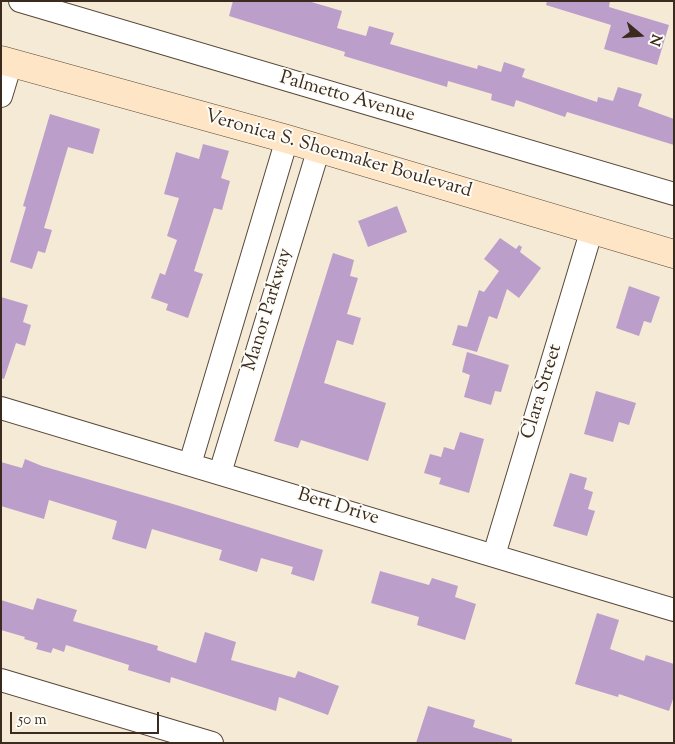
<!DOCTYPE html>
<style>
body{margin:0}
#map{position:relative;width:675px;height:744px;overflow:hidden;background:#f5ead5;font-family:"Sorts Mill Goudy",serif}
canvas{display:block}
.frame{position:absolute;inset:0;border:2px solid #3b2a1e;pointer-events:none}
.north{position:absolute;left:615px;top:10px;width:50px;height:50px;-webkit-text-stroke:4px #fdfcf7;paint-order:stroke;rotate:108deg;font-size:14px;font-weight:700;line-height:20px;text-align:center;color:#3b2a1e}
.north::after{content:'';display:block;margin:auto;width:18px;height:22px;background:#3b2a1e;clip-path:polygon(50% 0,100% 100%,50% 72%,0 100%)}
.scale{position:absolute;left:10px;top:712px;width:149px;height:22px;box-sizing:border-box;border:2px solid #3b2a1e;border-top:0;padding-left:6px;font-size:15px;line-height:18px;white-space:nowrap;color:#3b2a1e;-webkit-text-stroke:4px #fdfcf7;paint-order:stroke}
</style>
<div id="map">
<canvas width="675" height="744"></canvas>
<div class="frame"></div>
<div class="north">N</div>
<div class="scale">50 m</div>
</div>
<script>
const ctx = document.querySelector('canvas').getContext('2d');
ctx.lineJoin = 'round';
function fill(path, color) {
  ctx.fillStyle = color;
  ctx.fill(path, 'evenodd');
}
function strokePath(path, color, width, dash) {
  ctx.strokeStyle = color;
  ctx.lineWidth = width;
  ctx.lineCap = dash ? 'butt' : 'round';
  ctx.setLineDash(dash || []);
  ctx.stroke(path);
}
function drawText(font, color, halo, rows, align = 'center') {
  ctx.font = font + ' "Sorts Mill Goudy",serif';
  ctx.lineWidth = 4;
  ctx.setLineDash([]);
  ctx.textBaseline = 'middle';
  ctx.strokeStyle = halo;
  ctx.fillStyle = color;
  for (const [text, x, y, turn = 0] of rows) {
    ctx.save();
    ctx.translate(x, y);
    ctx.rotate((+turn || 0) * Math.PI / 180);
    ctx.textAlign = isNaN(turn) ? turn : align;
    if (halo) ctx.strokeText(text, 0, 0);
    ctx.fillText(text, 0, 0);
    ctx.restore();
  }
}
const building = new Path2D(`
 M233 1H308L342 11 337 28 366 36 369 26 394 33 390 44 477 69 478 65 501 72 504 62 525 69 522 77 597 102 598 97 613 101 618 87 642 94 638 106 674 119V145L567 112 565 117 516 100 514 107 491 100 492 94 448 81 447 87 344 56 345 52 229 16Z
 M547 1H610L609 7 669 25 657 65 604 49 611 25 546 5Z
 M50 114 100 129 93 154 68 147 44 228 52 230 45 253 38 251 32 269 10 262 26 207 23 206Z
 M203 144 229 151 221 178 230 181 222 210 214 208 194 271 203 274 188 318 166 310 168 304 151 298 160 273 165 275 177 240 167 236 179 198 164 194 176 152 199 159Z
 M397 206 407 232 368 247 358 221Z
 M500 238 516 249 519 245 522 247 520 252 541 268 519 298 507 289 497 319 489 316 477 352 452 345 458 325 467 327 479 290 484 292 499 271 484 259Z
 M333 253 354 260 350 276 358 278 347 314 361 318 353 345 337 340 324 383 386 403 368 461 301 440 298 448 274 441Z
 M629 286 660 297 651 323 644 321 639 336 616 328Z
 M1 297 28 305 23 322 31 325 25 346 16 343 4 379 1 378Z
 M467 352 509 365 501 392 495 391 491 405 464 397 470 375 462 372Z
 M596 391 636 403 629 425 619 422 613 442 584 434Z
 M460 432 484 439 469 493 439 484 441 478 424 473 430 454 441 457 444 447 454 450Z
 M25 459 42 466 173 504 323 550 314 581 291 574 293 567 261 558 257 572 219 560 222 550 152 529 146 549 112 539 117 521 49 500 44 519 1 506V462L22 468Z
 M570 473 587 478 584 489 593 492 588 509 595 511 587 536 553 526Z
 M380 571 429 585 432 578 458 586 455 597 476 604 465 640 417 625 419 617 371 603Z
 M37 598 77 610 73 621 158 646 157 650 196 663 205 632 236 642 231 660 295 678 298 671 339 686 328 715 279 697 276 711 171 677 170 683 128 670 129 665 66 645 64 652 53 648 51 653 36 649 38 643 24 639 25 637 1 630V600L33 610Z
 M597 613 619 620 610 649 644 661 646 655 674 664V696L669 711 619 694 618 697 575 684Z
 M428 706 475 720 473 727 512 739V743H416Z`);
const street = new Path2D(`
 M20 1 674 194
 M1 96 11 63
 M1 408 674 610
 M190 464 287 139
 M220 473 319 148
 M494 555 592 229
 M1 680 212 743`);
const secondary = new Path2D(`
 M1 60 287 139 674 254`);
const streetNames = [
 ["Palmetto Avenue",347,98,16],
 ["Veronica S. Shoemaker Boulevard",338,155,16],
 ["Manor Parkway",269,310,-73],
 ["Clara Street",543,392,-73],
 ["Bert Drive",338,508,17]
];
fill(building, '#bc9ecb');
strokePath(street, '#574739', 24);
strokePath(secondary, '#574739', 29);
strokePath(street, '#fff', 22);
strokePath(secondary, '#fee5c5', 28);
drawText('19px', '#3b2a1e', '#fdfcf7', streetNames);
</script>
